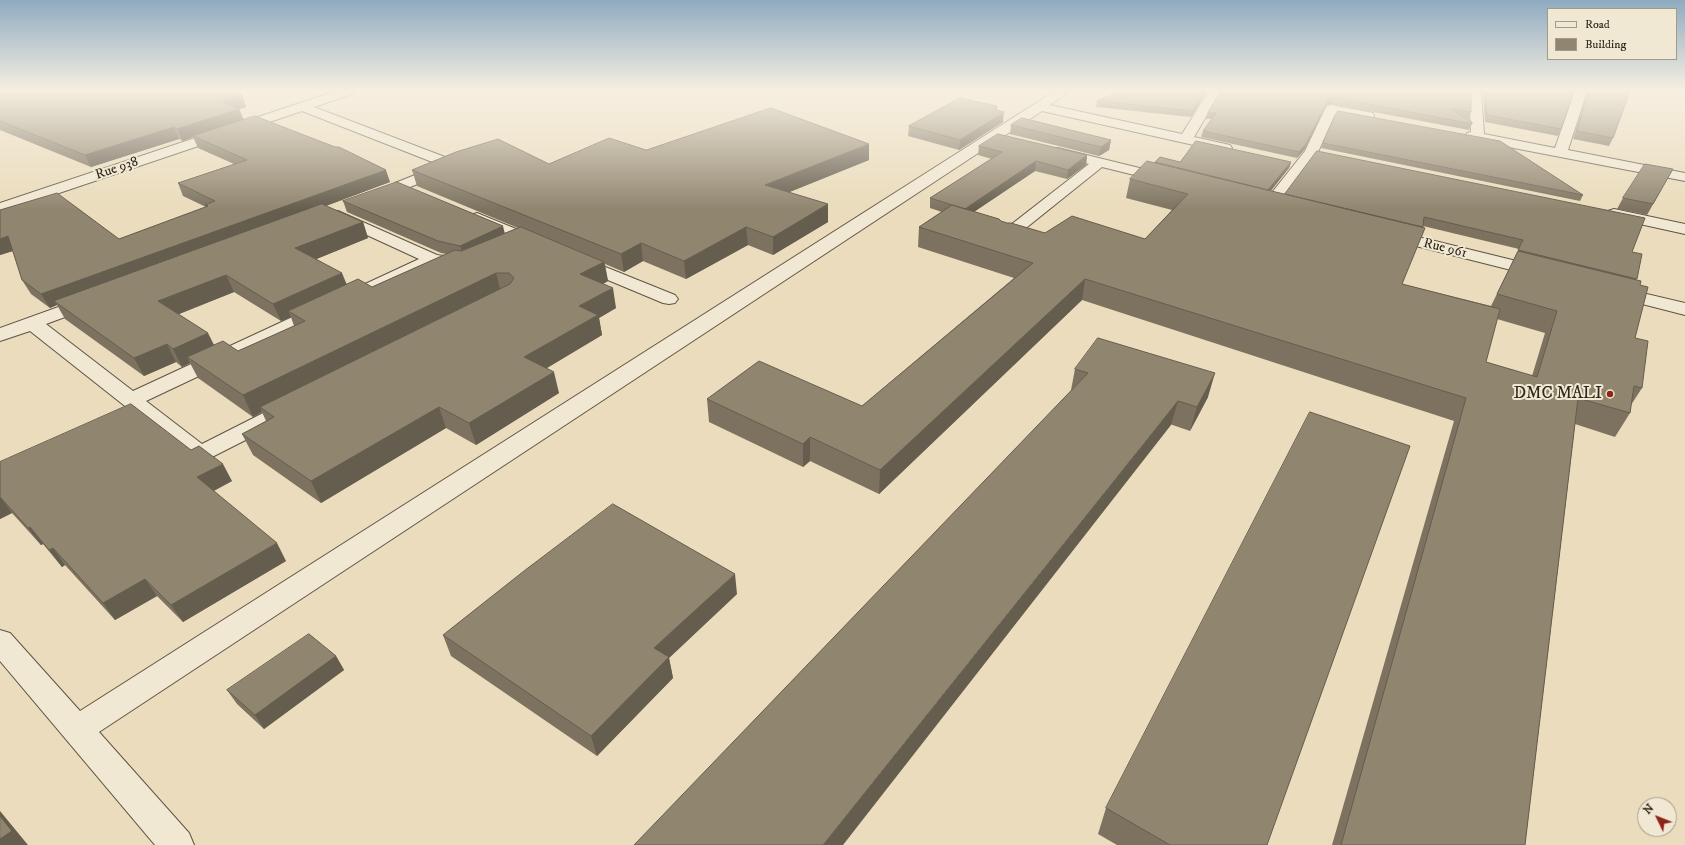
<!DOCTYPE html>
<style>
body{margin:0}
#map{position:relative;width:1685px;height:845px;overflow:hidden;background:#eadcbc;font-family:"IM FELL DW Pica",serif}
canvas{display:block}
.legend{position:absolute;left:1547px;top:8px;width:130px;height:52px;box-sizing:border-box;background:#f1e8d3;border:1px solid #a39a8a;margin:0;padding:5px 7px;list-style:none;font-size:12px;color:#2f261c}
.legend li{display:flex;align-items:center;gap:8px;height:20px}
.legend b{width:20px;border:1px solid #a39a8a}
.north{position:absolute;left:1637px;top:797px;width:40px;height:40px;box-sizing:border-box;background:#f1e8d3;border:1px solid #a39a8a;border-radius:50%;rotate:313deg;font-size:11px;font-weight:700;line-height:16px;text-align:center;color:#2f261c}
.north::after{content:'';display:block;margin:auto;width:14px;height:18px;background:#8f2418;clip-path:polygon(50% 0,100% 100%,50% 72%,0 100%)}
</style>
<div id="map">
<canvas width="1685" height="845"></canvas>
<ul class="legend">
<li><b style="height:5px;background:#f1e8d3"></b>Road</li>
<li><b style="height:11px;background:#90856f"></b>Building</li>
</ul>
<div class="north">N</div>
</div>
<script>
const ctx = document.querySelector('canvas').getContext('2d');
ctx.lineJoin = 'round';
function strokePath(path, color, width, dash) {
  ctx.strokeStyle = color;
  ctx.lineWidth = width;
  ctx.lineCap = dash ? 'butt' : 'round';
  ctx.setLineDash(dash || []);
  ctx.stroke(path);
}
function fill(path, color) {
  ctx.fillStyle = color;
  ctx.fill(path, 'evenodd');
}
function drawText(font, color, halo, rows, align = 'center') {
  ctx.font = font + ' "IM FELL DW Pica",serif';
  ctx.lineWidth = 4;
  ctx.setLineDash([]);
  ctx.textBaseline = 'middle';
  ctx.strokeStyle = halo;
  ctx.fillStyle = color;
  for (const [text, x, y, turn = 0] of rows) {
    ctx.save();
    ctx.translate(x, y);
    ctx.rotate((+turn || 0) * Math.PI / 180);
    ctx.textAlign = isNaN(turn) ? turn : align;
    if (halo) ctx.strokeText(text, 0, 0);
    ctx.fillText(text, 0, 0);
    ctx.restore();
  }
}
const street = new Path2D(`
 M336 91H355L353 94 314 107 458 162 460 165 458 168 405 189 400 190 395 189 393 186 395 183 440 165 302 111 0 213V203Z
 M1055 91H1070L1050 105 1182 134 1209 91H1221L1194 137 1230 145 1232 148 1230 151 1225 152 1042 111 99 732 189 833 194 845H155L0 661V630L10 633 80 711Z
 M1469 91H1481L1484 134 1555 148 1575 91H1587L1568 150 1685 173V181L1467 139 1465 136 1467 133 1471 132Z
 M1331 105 1368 112 1373 113 1374 116 1373 119 1368 120 1335 114 1318 152 1275 208 1270 210 1265 208 1262 205 1305 151 1325 109 1327 106Z
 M1058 148 1172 176 1174 179 1172 182 1167 183 1102 167 1011 240 1005 242 999 240 997 237 999 234 1089 164 1053 155 1051 152 1053 149Z
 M1614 209 1685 224V234L1608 217 1606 214 1608 211Z
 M338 211 437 255 470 260 473 264 470 268 464 269 435 264 362 299 356 300 350 299 347 295 350 291 419 259 332 219 330 216 332 213Z
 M477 213 543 240 545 244 543 248 537 249 531 248 471 221 469 218 471 215Z
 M1390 230 1545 268 1548 272 1545 276 1539 277 1384 238 1382 235 1384 232Z
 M578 256 675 295 678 299 675 303 669 304 663 303 572 265 569 261 572 257Z
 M1617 287 1685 303V315L1611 296 1608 292 1611 288Z
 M89 296 95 298 98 302 95 306 46 324 133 391 314 307 321 305 328 307 330 311 328 315 146 401 202 444 285 402 293 401 301 402 304 407 301 412 208 459 200 461 192 459 30 331 0 341V328Z`);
const wall = new Path2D(`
 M0 91 242 95 246 107 239 109 243 119 390 182 326 206 363 222 368 238 316 259 347 284 372 287 447 254 441 253 347 212 343 201 505 233 518 228 417 186 412 170 549 164 646 150 869 160 789 192 828 204V222L773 255 748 245 686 279 643 261 624 272 605 264 608 281 603 284 616 308 599 318 602 335 547 368 559 393 476 445 446 428 321 503 253 455 242 434 266 421 262 412 253 417 198 378 190 363 182 367 176 362 144 376 65 319 57 305 50 308 31 294 22 280 13 251 0 255V210L119 239 206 207 183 196 178 183 234 164 198 148 193 137 183 141 179 139 91 167 0 130ZM234 292 281 321 291 317 294 326 238 351 214 345 178 314Z
 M1207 91 1191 117 1096 107 1097 101Z
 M1356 91 1471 112 1469 119 1466 118 1472 124 1469 130 1331 104 1327 105 1304 150 1297 158 1201 137 1203 131 1212 119H1206L1208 113 1352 94Z
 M1483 91H1574L1561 129 1558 136 1485 122Z
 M1588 91H1630L1613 138 1609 146 1573 139Z
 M1003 122 959 150 908 136 909 126Z
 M1011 125 1111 140 1109 150 1099 156 1010 134Z
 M1323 143 1583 195 1580 201 1321 148Z
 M979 146 1087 155 1086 165 1067 179 1035 171 974 212 1007 223 1045 233 1145 239 1172 210 1126 198 1130 179 1155 162H1291L1289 168 1271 191 1285 194 1317 151 1632 252 1636 280 1640 285 1635 338 1642 388 1631 405 1630 413 1615 437 1575 424 1525 845H1332L1454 421 1082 300 879 494 810 461 803 467 709 422 707 399 862 406 1014 278 918 247 919 227 942 212 930 208V198L992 159 978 155ZM1423 226 1519 249 1491 306 1402 284ZM1497 319 1545 333 1532 376 1486 362Z
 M1673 169 1647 215 1617 209 1623 198Z
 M1075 369 1208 397 1190 431 1071 390Z
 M191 450 232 481 214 491 286 561 183 622 157 596 115 620 65 565 62 567 43 544 41 545 12 513 0 519V462Z
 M737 594 669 658 673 678 597 756 451 656 443 635Z
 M336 656 344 670 264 729 237 704 227 690Z
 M1106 808 1267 845H1117L1098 834Z`);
const shadedWall = new Path2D(`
 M1205 91H1207L1191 117 1193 111Z
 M242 95 246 107 239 109 244 120 193 136V137L183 141 177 129 222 102Z
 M1333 97 1331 104 1327 105 1304 150 1297 158 1299 152 1329 98Z
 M1004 112 1003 122 959 150 960 140Z
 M174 127 179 139 91 167 85 155Z
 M1111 140 1109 150 1099 156 1101 147Z
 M869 144V160L765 202V185Z
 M1087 155 1086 165 1067 179 1068 170Z
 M1036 161 1035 171 963 219 964 209Z
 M1291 162 1289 168 1265 197 1267 192Z
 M386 170 390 182 59 305 54 301 57 305 50 308 41 294Z
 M828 204V222L773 255V237Z
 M363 222 368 238 302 265 295 248Z
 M503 226 506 238 464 257 460 246Z
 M746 227 748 245 686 279 684 261Z
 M8 236 16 250 0 255V239Z
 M641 243 643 261 624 272 621 254Z
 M604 262 608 281 584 294 580 274Z
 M342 273 349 290 288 311 291 317 281 321 273 304Z
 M496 273 501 293 260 407 262 412 253 417 243 395Z
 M226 275 234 292 167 319 158 301Z
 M1085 279 1082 300 879 494 880 470Z
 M613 288 616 308 599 318 602 335 530 378 524 357 579 306Z
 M208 333 217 351 187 357 190 363 182 367 173 349Z
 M167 344 176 362 144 376 134 358Z
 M554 372 559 393 476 445 469 423Z
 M1215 373 1208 397 1190 431 1197 407Z
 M1178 401 1171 425 843 845H823Z
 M439 407 446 428 321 503 311 481Z
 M810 437V461L803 467V444Z
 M223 464 232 481 207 494 197 477Z
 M0 497 12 513 0 519Z
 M30 527 43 544 41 545 28 528Z
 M277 543 286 561 183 622 171 605Z
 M53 548 65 565 62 567 49 550Z
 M735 574 737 594 669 658 673 678 597 756 591 736 654 648Z
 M145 579 157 596 115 620 103 603Z
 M336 656 344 670 264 729 255 715Z
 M0 811 28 845H0Z`);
const building = new Path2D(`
 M0 91H228L242 95 222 102 239 109 177 129 174 127 85 155 0 121Z
 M1121 91H1205L1193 111 1097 101Z
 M1221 91H1337L1352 94 1356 91H1471V112L1451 109 1472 122V124L1333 97 1329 98 1306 144 1299 152 1203 131 1216 113H1208Z
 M1485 91H1574L1561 129 1487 115Z
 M1589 91H1630L1613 138 1577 131Z
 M960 98 997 106 996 110 1004 112 960 140 909 126Z
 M771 108 869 144 765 185 828 204 773 237 746 227 684 261 641 243 621 254 412 170 456 152 498 139 549 164 609 138 646 150Z
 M1338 111 1500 141 1583 195 1323 143Z
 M255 116 335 147H339L386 170 41 294 22 280 8 236 0 239V210L57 193 119 239 208 206 205 205 215 201 178 183 247 160 193 136Z
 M1022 118 1111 140 1101 147 1011 125Z
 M998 134 1087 155 1068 170 1036 161 965 209 930 198 1002 152 979 146Z
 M1196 141 1291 162 1268 190 1155 162 1160 157 1180 162Z
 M1317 151 1645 218 1632 252 1642 254 1637 279 1518 250 1523 240 1424 217 1423 227 1285 194Z
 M1147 161 1425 228 1402 284 1500 309 1486 362 1537 377 1557 311 1497 294 1518 251 1641 281 1640 285 1648 287 1635 338 1648 341 1642 388 1634 386 1630 413 1578 398 1525 845H1341L1466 398 1085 279 880 470 810 437 803 444 707 399 759 361 862 406 1033 263 919 227 952 205 999 219 1001 221 1007 223H1011L1045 233 1072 216 1145 239 1188 194 1130 179Z
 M1645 164 1673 169 1653 204 1623 198Z
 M397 182 503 226 460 246 438 241 343 201Z
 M322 204 363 222 295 248 342 273 273 304 226 275 158 301 208 333 173 349 167 344 134 358 54 301Z
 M521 227 604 262 580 274 613 288 579 306 598 315 524 357 554 372 469 423 439 407 311 481 242 434 274 417 260 407 510 284 514 278 509 273H496L243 395 187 357 223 341 238 351 305 321 288 311 358 279 372 287 455 250 461 251Z
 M1098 338 1215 373 1197 407 1178 401 823 845H634L1088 373 1075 369Z
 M131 404 191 450 199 446 223 464 197 477 277 543 171 605 145 579 103 603 53 548 49 550 30 527 28 528 0 497V462Z
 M1310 412 1410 446 1267 845H1170L1106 808Z
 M613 504 735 574 654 648 669 657 591 736 443 635 524 571Z
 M309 634 336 656 255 715 227 690Z
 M0 816 12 831 0 839Z`);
const markers = [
 [1610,394,4,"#8f2418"]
];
const farStreetnames = [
 ["Rue 938",117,169,-19],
 ["Rue 961",1445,249,14]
];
const poiNames = [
 ["DMC MALI",1602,394]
];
strokePath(street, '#5e5444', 2);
fill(street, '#f1e8d3');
fill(wall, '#7c725f');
fill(shadedWall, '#655d4e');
fill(building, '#90856f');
strokePath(building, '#655d4e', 1);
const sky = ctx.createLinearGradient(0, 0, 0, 210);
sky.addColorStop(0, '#8fabc1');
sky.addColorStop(0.43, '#f6efe1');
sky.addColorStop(1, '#f6efe100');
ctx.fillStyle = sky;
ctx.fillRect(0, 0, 1685, 210);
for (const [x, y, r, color] of markers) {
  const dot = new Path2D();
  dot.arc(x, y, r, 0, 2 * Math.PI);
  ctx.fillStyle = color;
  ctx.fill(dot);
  strokePath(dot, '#f1e8d3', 1.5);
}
drawText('14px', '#2f261c', '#f1e8d3', farStreetnames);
drawText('17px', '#2f261c', '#f1e8d3', poiNames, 'right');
</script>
